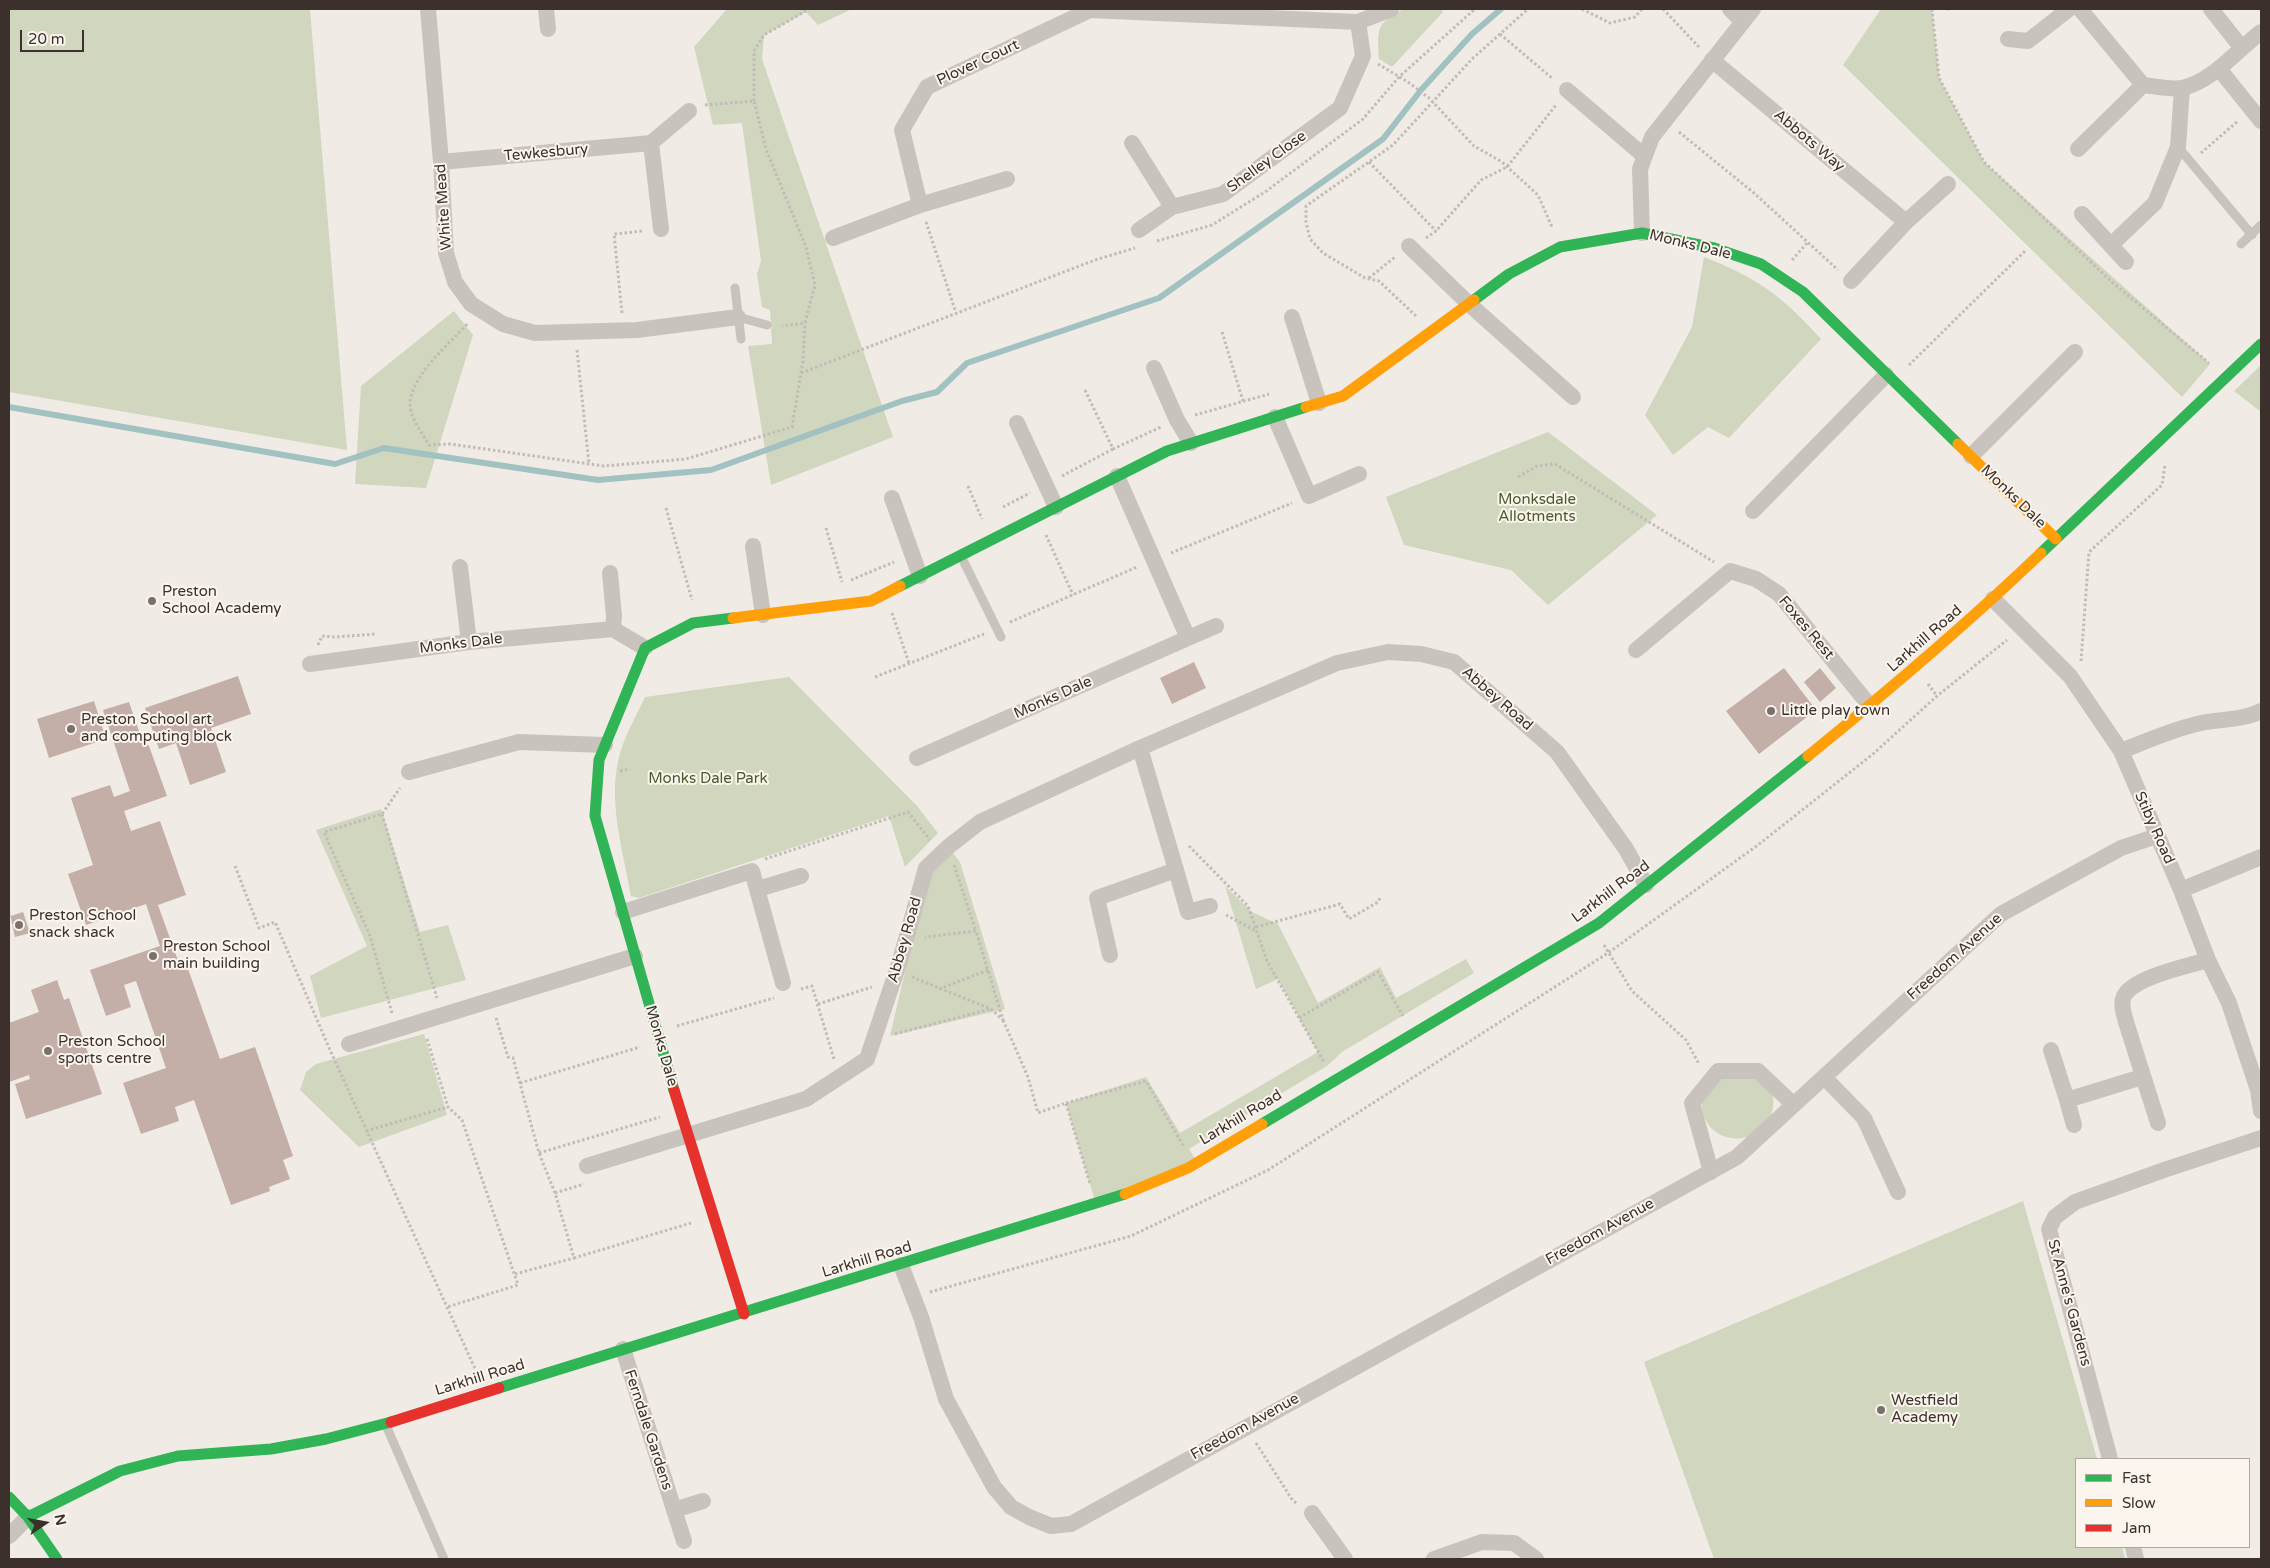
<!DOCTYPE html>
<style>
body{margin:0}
#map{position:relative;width:2270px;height:1568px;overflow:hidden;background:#f0ebe5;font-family:"Varela Round",sans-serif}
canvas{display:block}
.frame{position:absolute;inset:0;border:10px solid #3b302b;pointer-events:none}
.legend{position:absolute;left:2075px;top:1458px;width:175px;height:90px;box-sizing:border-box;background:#fbf5ee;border:1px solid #aea6a0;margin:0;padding:6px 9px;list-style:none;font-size:15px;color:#3b302b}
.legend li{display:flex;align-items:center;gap:10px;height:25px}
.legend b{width:25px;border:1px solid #aea6a0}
.north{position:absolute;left:20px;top:1498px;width:50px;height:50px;-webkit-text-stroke:4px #fbf5ee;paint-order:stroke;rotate:78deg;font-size:14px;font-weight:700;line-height:20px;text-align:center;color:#3b302b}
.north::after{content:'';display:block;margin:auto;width:18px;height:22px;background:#3b302b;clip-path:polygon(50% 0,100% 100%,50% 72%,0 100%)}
.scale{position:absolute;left:20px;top:30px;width:64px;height:22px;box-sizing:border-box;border:2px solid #3b302b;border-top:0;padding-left:6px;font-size:15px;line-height:18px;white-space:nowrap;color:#3b302b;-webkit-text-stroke:4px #fbf5ee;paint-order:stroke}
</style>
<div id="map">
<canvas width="2270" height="1568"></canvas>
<div class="frame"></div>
<ul class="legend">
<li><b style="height:6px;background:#30b455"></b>Fast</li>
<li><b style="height:6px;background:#ff9f0a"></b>Slow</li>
<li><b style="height:6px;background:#e5322d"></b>Jam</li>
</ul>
<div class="north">N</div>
<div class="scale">20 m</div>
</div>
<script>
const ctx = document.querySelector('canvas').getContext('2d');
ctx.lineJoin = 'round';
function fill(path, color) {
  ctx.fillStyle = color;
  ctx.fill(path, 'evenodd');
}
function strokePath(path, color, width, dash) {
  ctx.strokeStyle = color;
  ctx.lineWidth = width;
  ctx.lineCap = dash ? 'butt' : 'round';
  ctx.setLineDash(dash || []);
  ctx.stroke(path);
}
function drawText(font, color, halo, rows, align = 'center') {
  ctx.font = font + ' "Varela Round",sans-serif';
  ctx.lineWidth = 4;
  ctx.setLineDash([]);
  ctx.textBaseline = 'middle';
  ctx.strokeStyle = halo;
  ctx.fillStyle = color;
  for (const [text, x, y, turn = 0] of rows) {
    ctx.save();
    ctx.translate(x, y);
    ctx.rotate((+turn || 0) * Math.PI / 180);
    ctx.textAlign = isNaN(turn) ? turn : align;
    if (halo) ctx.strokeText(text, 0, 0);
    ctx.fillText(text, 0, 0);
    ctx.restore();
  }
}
const green = new Path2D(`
 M9 9H310L347 450 9 392Z
 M727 9H852L818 25 806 12 764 35 762 59 893 437 771 485 748 346 772 344 770 310 762 307 757 274 761 261 742 123 713 125 694 47Z
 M1404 9H1441L1443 12 1392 67 1379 59C1377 29 1376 23 1404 9Z
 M1881 9H1932L1939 78 1984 162 2210 364 2182 397 1843 65Z
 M1704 257C1758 278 1782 296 1821 339L1729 438 1708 427 1673 455 1645 415 1692 327Z
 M454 311 473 335 426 488 355 484 361 386Z
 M2261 365V412L2234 391Z
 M1548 432 1657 515 1548 605 1511 570 1404 545 1386 497Z
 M789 677 917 806 938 833 905 867 889 816 639 898 631 896C623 849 606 798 621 750 627 732 637 714 645 697Z
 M381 809 420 932 448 925 466 980 321 1018 310 976 367 946 316 830Z
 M949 848 960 862 1005 1009 890 1036 928 872Z
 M1225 886 1252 912 1278 924 1318 1003 1380 967 1396 998 1466 959 1474 973 1342 1052 1327 1066 1189 1149 1197 1162 1096 1204 1066 1103 1146 1077 1180 1133 1318 1052 1278 979 1256 989Z
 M424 1034 447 1115 359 1147 300 1090 306 1072 316 1064Z
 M1745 1066 1772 1089C1786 1154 1688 1156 1703 1088Z
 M2023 1201 2097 1459H2076V1547H2122L2125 1559H1714L1644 1362Z`);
const stream = new Path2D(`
 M9 407 335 464 384 448 598 480 711 470 902 401 937 392 967 363 1159 298 1383 139 1421 90 1472 34 1501 9`);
const building = new Path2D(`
 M1194 662 1206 688 1172 704 1160 678Z
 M1784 668 1816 710 1759 754 1726 711Z
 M1820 668 1836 688 1820 702 1804 682Z
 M238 676 251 714 211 728 226 772 190 785 176 743 159 749 145 708Z
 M94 701 106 739 49 758 37 719Z
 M129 702 142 740 149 746 167 796 124 811 131 831 160 821 186 895 158 905 181 969 187 966 220 1059 255 1047 293 1156 283 1160 290 1179 269 1187 270 1191 231 1205 194 1100 175 1107 179 1121 141 1134 123 1083 166 1068 136 981 124 985 131 1007 106 1016 90 970 160 946 146 904 86 925 68 874 93 865 71 798 110 785 114 797 130 791 103 710Z
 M9 909 11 916 23 912 30 933 15 937Z
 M57 980 64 1000 69 998 102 1094 26 1119 15 1084 30 1079 29 1075 9 1082V1023L39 1012 31 990Z`);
const path = new Path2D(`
 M1582 9 1610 23 1635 17 1642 9
 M1663 9 1699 47
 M1932 9 1939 78 1984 162 2112 282 2209 363
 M1947 9H1949
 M1500 34 1553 79
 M1378 64 1408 82 1429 98 1474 146 1502 162 1538 195 1552 227
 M754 101V51L764 35 809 9
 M705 105 754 101 766 149 806 247 815 285 805 323 782 326
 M1679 132 1754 193 1838 270
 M2201 153 2238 121
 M1369 162 1436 231
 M926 222 956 313
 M1426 238 1436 231 1481 180 1507 167 1556 105
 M1157 241 1212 225 1265 192 1363 119 1399 77 1475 9
 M1792 260 1808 242
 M1369 278 1395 257
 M622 313 614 234 643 231
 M1416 316 1379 281 1365 278 1323 253 1310 239 1306 222V206L1393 145 1472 59 1528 9
 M467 324C448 346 414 372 410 402 409 416 422 433 429 445L450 444 604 466 686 459 792 427 803 361 805 323
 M1222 332 1243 401
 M577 350 589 464
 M1909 365 2025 251
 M801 373 1095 260 1135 248
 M1085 390 1113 449 1161 427
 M1195 415 1269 394
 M1062 476 1113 449
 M1518 477 1537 466 1555 464 1714 562
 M968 486 982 519
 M1003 507 1030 493
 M666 508 692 600
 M826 528 842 582
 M1046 535 1073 595
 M1171 553 1292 503
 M851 580 894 562
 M892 613 909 663
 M1010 622 1137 567
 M318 645 322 636 335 637 376 634
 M2081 661 2089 552 2162 485 2165 465
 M875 677 984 634
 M1928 684 1937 696
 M620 771 630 769
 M382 814 437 998
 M1189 846 1248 906 1267 961 1324 1062
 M765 859 908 812 930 840
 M954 865 976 931
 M235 866 259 928 275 922 330 1050 477 1373
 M1226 915 1256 931
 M1256 927 1340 904 1349 919 1378 902 1380 898
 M1604 945 1632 991 1686 1040 1699 1064
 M912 977 991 1009 1003 1020 976 931 925 937
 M801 989 812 986 834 1059
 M939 989 988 970
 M818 1004 872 987
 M392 1013 370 936 324 832 382 814 400 788
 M496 1018 508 1057 513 1058 539 1153 555 1193 574 1258 691 1223
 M1299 1018 1378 972 1403 1016
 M1003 1020 1028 1077 1038 1113 1066 1103 1090 1184
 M677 1026 774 998
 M895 1034 990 1009
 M427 1039 448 1107 462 1120 518 1285 447 1307
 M520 1083 640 1047
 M1066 1103 1146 1081 1184 1147
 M366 1131 448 1107
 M539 1153 660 1117
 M555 1193 584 1184
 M515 1274 574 1258
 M930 1292 1131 1236 1268 1170 1608 953 1758 845 1873 754 1937 696 2007 640
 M1256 1443 1293 1501 1297 1503`);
const lane = new Path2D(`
 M2178 147 2252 235
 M2241 244 2261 225
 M735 288 741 339
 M738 317 767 325
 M961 556 1001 637
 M385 1423 444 1559`);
const street = new Path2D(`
 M428 9 441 162 446 253 455 282 471 304 503 324 535 333 637 330 738 317
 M546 9 548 29
 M1730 9 1743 22
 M2080 9 2143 85C2154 86 2170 90 2182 88 2212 82 2237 50 2261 32
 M2211 9 2241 47
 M1358 22 1391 9
 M2008 39 2028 41 2069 9
 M1712 60 1906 222
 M2220 70 2261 121
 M1567 90 1643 155
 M651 143 661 229
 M2078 149 2143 85
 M441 162 651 143 689 111
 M920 205 902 130 927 87 1090 10 1358 22 1363 56 1340 108 1223 194 1172 207 1132 143
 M2082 214 2126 262
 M1139 230 1172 207
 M1642 233 1640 169 1652 137 1753 9
 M833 238 920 205 1007 179
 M2111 245 2155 203 2178 147 2182 88
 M1409 246 1468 303 1573 397
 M1851 281 1906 222 1948 184
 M1292 317 1319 403
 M1154 368 1177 420 1191 443
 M1275 417 1309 496 1359 474
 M1017 423 1056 507
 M1971 456 2075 352
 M892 498 920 576
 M1753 511 1886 375
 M753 546 763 615
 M460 567 469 642
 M610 573 614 616 613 629
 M1993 599 2070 676 2121 751 2181 890 2208 960 2229 1003 2258 1090 2261 1111
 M1188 638 1216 626
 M1636 650 1730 571 1756 579 1779 594 1870 706
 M310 664 469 642 613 629 645 648
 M2121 751C2147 741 2173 729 2201 723 2221 719 2243 720 2261 711
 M917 758 1188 638 1117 476
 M409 772 519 742 605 745
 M1176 870 1188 912 1210 906
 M758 889 801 876
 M2181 890 2261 857
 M623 912 752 871 783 983
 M1110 955 1097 898 1176 870 1140 748
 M349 1044 635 956
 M2051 1050 2067 1100 2142 1077
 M1824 1077 1864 1118 1898 1192
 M2067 1100 2074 1125
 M2158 1123 2126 1022C2124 1014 2120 1004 2124 996 2134 977 2188 966 2208 960
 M587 1166 806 1099 867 1059 900 961 926 868 948 847 980 822 1140 748 1337 663 1388 652 1421 654 1454 662 1557 752 1626 849 1646 885
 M1711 1172 1692 1103 1718 1071H1758L1794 1105
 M901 1265 921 1317 946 1399 994 1487 1011 1507 1029 1517 1051 1526 1071 1524 1737 1157 2001 914 2121 848 2157 836
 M623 1349 684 1541
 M2110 1459 2049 1229 2055 1217 2075 1202 2164 1170 2261 1138
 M674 1510 703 1501
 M1312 1513 1345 1559
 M9 1536 28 1517
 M2133 1547 2136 1559
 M1434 1559 1482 1542 1514 1543 1536 1559`);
const fast = new Path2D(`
 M1474 300 1509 274 1560 247 1642 233 1714 248 1761 264 1803 292 1958 444
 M2041 553 2261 344
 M900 586 1167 451 1306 407
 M674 1090 595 816 599 760 645 648 693 623 733 618
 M1262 1124 1599 923 1808 756
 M499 1388 1125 1194
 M9 1497 28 1517 57 1559
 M28 1517 120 1471 178 1456 271 1449 326 1439 391 1422`);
const slow = new Path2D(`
 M1306 407 1343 396 1474 300
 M1958 444 2056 539
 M733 618 871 601 900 586
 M1808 756C1888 691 1967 624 2041 553
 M1125 1194 1188 1168 1262 1124`);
const jam = new Path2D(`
 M674 1090 744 1314
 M391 1422 499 1388`);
const markers = [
 [152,601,5,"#7a716c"],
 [1771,711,5,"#7a716c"],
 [71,729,5,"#7a716c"],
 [19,925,5,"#7a716c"],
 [153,956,5,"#7a716c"],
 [48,1051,5,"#7a716c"],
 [1881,1410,5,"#7a716c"]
];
const streetNames = [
 ["Plover Court",978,63,-25],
 ["Abbots Way",1809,141,40],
 ["Tewkesbury",546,153,-5],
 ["Shelley Close",1267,162,-36],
 ["White Mead",444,207,-94],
 ["Monks Dale",1690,245,14],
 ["Monks Dale",2013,497,44],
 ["Foxes Rest",1806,628,50],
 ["Larkhill Road",1925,639,-41],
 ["Monks Dale",461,644,-7],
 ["Monks Dale",1053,698,-24],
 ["Abbey Road",1497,699,41],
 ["Stiby Road",2154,828,66],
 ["Larkhill Road",1611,892,-37],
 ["Abbey Road",905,940,-74],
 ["Freedom Avenue",1955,957,-42],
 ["Monks Dale",661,1046,74],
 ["Larkhill Road",1241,1118,-31],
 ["Freedom Avenue",1600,1232,-29],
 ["Larkhill Road",867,1260,-17],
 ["St Anne's Gardens",2069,1303,75],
 ["Larkhill Road",480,1378,-17],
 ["Freedom Avenue",1245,1427,-29],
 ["Ferndale Gardens",648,1430,72]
];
const parkNames = [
 ["Monksdale",1537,500],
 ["Allotments",1537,517],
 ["Monks Dale Park",708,779]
];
const poiNames = [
 ["Preston",162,592],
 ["School Academy",162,609],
 ["Little play town",1781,711],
 ["Preston School art",81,720],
 ["and computing block",81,737],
 ["Preston School",29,916],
 ["snack shack",29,933],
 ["Preston School",163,947],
 ["main building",163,964],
 ["Preston School",58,1042],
 ["sports centre",58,1059],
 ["Westfield",1891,1401],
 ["Academy",1891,1418]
];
fill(green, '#d1d6bf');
strokePath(stream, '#a1c2c1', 6);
fill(building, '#c3afa7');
strokePath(path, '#c2bbb6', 3, [2.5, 2.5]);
strokePath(lane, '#c9c3be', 9);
strokePath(street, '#c9c3be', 16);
strokePath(fast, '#30b455', 11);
strokePath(slow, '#ff9f0a', 11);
strokePath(jam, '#e5322d', 11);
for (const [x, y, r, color] of markers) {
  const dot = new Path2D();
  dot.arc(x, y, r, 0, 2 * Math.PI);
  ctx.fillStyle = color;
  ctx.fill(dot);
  strokePath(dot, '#fbf5ee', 2);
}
drawText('15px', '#3b302b', '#fbf5ee', streetNames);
drawText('15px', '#4a5a2e', '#fbf5ee', parkNames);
drawText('15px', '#3b302b', '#fbf5ee', poiNames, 'left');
</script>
